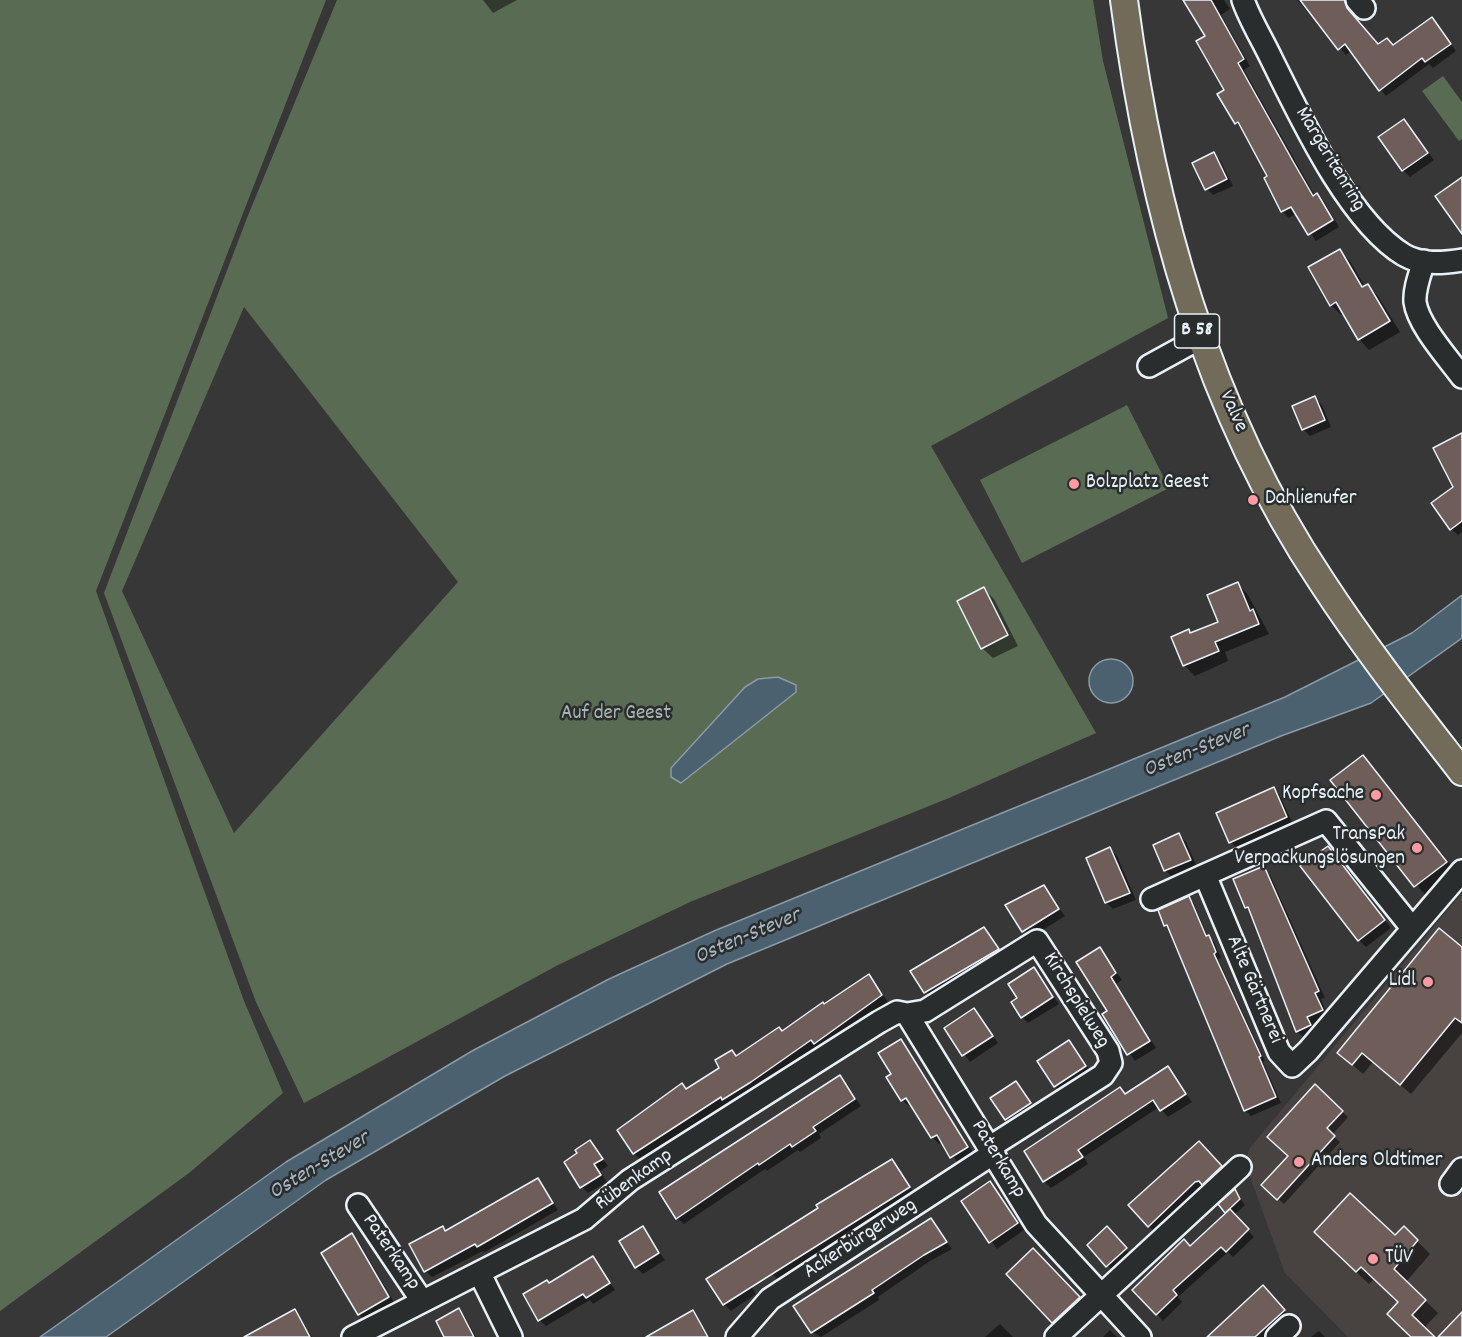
<!DOCTYPE html>
<meta charset="utf-8">
<style>
body{margin:0}
canvas{display:block;background:#383737}
</style>
<canvas width="1462" height="1337"></canvas>
<script>
const ctx = document.querySelector('canvas').getContext('2d');
ctx.lineJoin = 'round';
function fill(path, color) {
  ctx.fillStyle = color;
  ctx.fill(path, 'evenodd');
}
function strokePath(path, color, width, dash) {
  ctx.strokeStyle = color;
  ctx.lineWidth = width;
  ctx.lineCap = dash ? 'butt' : 'round';
  ctx.setLineDash(dash || []);
  ctx.stroke(path);
}
function drawText(font, color, halo, rows, align = 'center') {
  ctx.font = font + ' Dekko,sans-serif';
  ctx.lineWidth = 5;
  ctx.setLineDash([]);
  ctx.textBaseline = 'middle';
  ctx.strokeStyle = halo;
  ctx.fillStyle = color;
  for (const [text, x, y, turn = 0] of rows) {
    ctx.save();
    ctx.translate(x, y);
    ctx.rotate((+turn || 0) * Math.PI / 180);
    ctx.textAlign = isNaN(turn) ? turn : align;
    if (halo) ctx.strokeText(text, 0, 0);
    ctx.fillText(text, 0, 0);
    ctx.restore();
  }
}
const built = new Path2D(`
 M1462 893V1337H1348L1285 1273 1245 1163 1249 1149Z`);
const green = new Path2D(`
 M0 0H326L96 591 244 1001 283 1093 189 1173 0 1311Z
 M337 0H1093L1103 61 1168 318 931 446 1096 733 949 798 690 902 558 965 304 1103 256 1002 104 593 247 218ZM244 307 458 582 234 833 122 591Z
 M1443 76 1462 102V139L1459 141 1422 91Z
 M1127 405 1169 488 1022 563 980 480Z`);
const water = new Path2D(`
 M1462 595V638L1371 703 1281 736 727 964 505 1076 326 1180 106 1337H40L286 1162 472 1051 609 979 714 931 1285 697 1412 633Z
 M1089 681a22 22 0 1 1 44 0a22 22 0 1 1-44 0Z
 M778 677 796 685V692L681 783 671 777V768L745 687 758 679Z`);
const shadow = new Path2D(`
 M483 0H517L493 13Z
 M1185 0H1224L1230 9 1221 15 1250 66 1244 70 1315 196 1317 195 1324 202 1339 227 1316 241 1297 213 1289 218 1282 211 1269 177 1243 130 1236 123 1207 36Z
 M1297 0H1339L1344 3 1379 46H1394L1438 26 1456 51 1433 68 1429 64 1386 96 1351 51 1346 55 1314 15 1312 17Z
 M1404 121 1434 160 1410 177 1403 170Z
 M1213 154 1220 160 1233 186 1213 195 1207 189Z
 M1339 251 1350 261 1365 287 1368 285 1378 296 1400 332 1369 350 1359 339 1344 314 1341 315 1331 305Z
 M1315 398 1322 405 1331 427 1310 436 1303 429Z
 M1462 436V532L1458 535 1451 529Z
 M1238 584 1248 595 1269 634 1225 652 1228 661 1195 676 1184 665 1188 631 1192 634 1220 622Z
 M984 589 994 599 1018 646 993 658 982 648Z
 M1363 757 1460 876 1429 900 1333 780Z
 M1273 789 1279 794 1292 822 1236 847 1230 842Z
 M1179 835 1186 842 1197 867 1172 877 1165 870 1155 846Z
 M1328 848 1391 928 1366 947 1359 940Z
 M1110 849 1117 856 1136 900 1113 909 1107 903 1088 858Z
 M1263 868 1270 875 1325 998 1321 999 1328 1017 1313 1023 1316 1032 1303 1037 1297 1031 1251 912 1246 907Z
 M1043 886 1065 916 1030 938 1007 905Z
 M1189 898 1194 904 1208 937 1214 942 1221 958 1218 959 1265 1061 1263 1062 1281 1103 1251 1116 1245 1110 1171 930 1165 925Z
 M984 928 1004 956 932 999 912 971Z
 M1462 948V1033L1411 1094 1373 1062 1363 1074 1339 1053Z
 M1100 949 1122 980 1116 984 1156 1048 1135 1061 1104 1015 1109 1011Z
 M1034 969 1059 1004 1028 1023 1022 1017 1020 998Z
 M869 976 888 1002 822 1049 818 1046 758 1088 730 1105 728 1103 641 1160 634 1153 687 1090 722 1069 732 1052 737 1057 782 1033Z
 M974 1010 998 1043 970 1062 946 1029Z
 M901 1041 974 1154 958 1163 943 1142 939 1144 932 1137 912 1104 909 1106 902 1100 893 1074Z
 M1069 1042 1092 1073 1062 1093 1055 1086Z
 M1167 1068 1192 1102 1168 1117 1159 1107 1084 1157 1088 1164 1051 1188 1044 1181 1026 1151 1120 1089 1126 1095Z
 M840 1077 861 1106 819 1134 821 1138 800 1152 798 1150 767 1171 765 1169 684 1224 677 1218Z
 M1016 1083 1036 1110 1013 1126 1006 1119Z
 M1315 1086 1348 1117 1332 1135 1340 1142 1284 1204 1269 1191 1290 1156Z
 M590 1142 608 1166 600 1171 607 1182 588 1193 582 1187 579 1153Z
 M1205 1150 1227 1174 1155 1233 1149 1226Z
 M891 1161 915 1194 778 1280 772 1273Z
 M537 1180 558 1210 485 1252 483 1251 432 1277 425 1271 443 1228 446 1232Z
 M989 1183 1024 1230 997 1249 963 1201Z
 M1235 1191 1245 1205 1234 1215 1254 1237 1233 1257 1228 1252 1178 1297 1182 1302 1163 1321 1157 1314 1191 1248 1228 1213 1220 1204Z
 M931 1220 952 1249 930 1261 878 1297 879 1300 821 1337 812 1332Z
 M643 1228 665 1260 643 1274 636 1267Z
 M1404 1228 1430 1254 1406 1282 1438 1313 1424 1328 1432 1337H1413L1399 1302 1374 1279 1369 1284 1328 1245 1395 1237Z
 M352 1235 359 1242 395 1304 365 1321 359 1314Z
 M1113 1235 1132 1256 1114 1272 1089 1245Z
 M1033 1250 1086 1305 1060 1329 1008 1274Z
 M592 1258 615 1290 593 1304 590 1300 546 1326 539 1320 550 1285Z
 M741 1269 756 1294 731 1311 724 1304Z
 M1269 1294 1291 1318 1270 1337H1209Z
 M458 1310 465 1317 476 1337H446Z
 M295 1311 312 1337H246Z
 M692 1312 709 1337H648Z
 M1000 1324 1013 1337H985Z
 M1110 1330 1117 1337H1103Z
 M1319 1331 1325 1337H1311Z`);
const building = new Path2D(`
 M1183 0H1211L1244 59 1238 63 1294 163 1313 196 1317 193 1333 220 1308 235 1291 207 1281 212 1264 178 1267 176 1238 122 1235 124 1217 94 1224 90 1196 41 1205 36Z
 M1300 0H1345L1347 8 1378 44 1387 38 1393 45 1432 17 1451 44 1425 62 1422 58 1379 91 1345 44 1338 50Z
 M1404 119 1428 153 1402 171 1378 137Z
 M1214 152 1227 179 1205 190 1192 163Z
 M1462 177V234L1435 196Z
 M1340 249 1362 287 1368 284 1390 321 1358 340 1336 302 1330 306 1308 267Z
 M1315 396 1325 420 1302 430 1292 406Z
 M1462 433V521L1450 530 1431 503 1453 487 1433 448Z
 M1238 582 1250 611 1253 609 1259 624 1215 642 1219 651 1183 666 1171 637 1189 629 1190 633 1218 622 1207 595Z
 M984 587 1008 635 981 649 957 601Z
 M1363 755 1447 862 1414 887 1330 780Z
 M1274 787 1287 817 1229 843 1216 813Z
 M1179 833 1191 860 1164 871 1153 845Z
 M1328 846 1385 920 1358 941 1300 866Z
 M1110 847 1130 893 1105 903 1086 858Z
 M1264 866 1319 991 1315 993 1323 1010 1307 1017 1311 1025 1296 1032 1248 907 1245 908 1233 879Z
 M1044 885 1059 909 1022 932 1005 905Z
 M1189 896 1206 936 1209 935 1216 952 1214 954 1261 1056 1259 1057 1276 1097 1244 1111 1167 925 1164 926 1158 910Z
 M984 927 999 949 924 993 910 971Z
 M1439 928 1462 947V1023L1455 1018 1400 1085 1362 1053 1352 1065 1337 1053Z
 M1100 947 1116 973 1111 977 1150 1041 1127 1055 1102 1014 1107 1011 1076 962Z
 M1034 967 1053 997 1021 1018 1011 1002 1017 998 1008 984Z
 M869 974 882 995 814 1044 811 1040 751 1082 722 1100 721 1097 633 1154 617 1130 682 1083 686 1089 719 1068 715 1060 732 1050 736 1056 779 1027 782 1031 823 1002 824 1004Z
 M974 1008 993 1036 962 1056 944 1028Z
 M901 1039 968 1147 950 1158 937 1135 931 1138 906 1098 901 1101 886 1077 891 1074 878 1053Z
 M1069 1040 1086 1066 1054 1087 1037 1061Z
 M1168 1066 1186 1094 1160 1111 1153 1100 1078 1150 1083 1157 1043 1182 1024 1151 1120 1087 1125 1094Z
 M840 1075 855 1099 813 1127 816 1131 792 1147 790 1144 759 1165 758 1163 676 1219 659 1192Z
 M1016 1081 1031 1103 1005 1120 990 1098Z
 M1315 1084 1343 1111 1327 1128 1335 1136 1277 1200 1261 1185 1288 1156 1267 1137Z
 M590 1140 603 1159 594 1164 601 1175 580 1188 564 1162 577 1153 575 1150Z
 M1199 1141 1222 1166 1202 1185 1199 1181 1195 1182 1148 1227 1128 1205Z
 M892 1159 910 1187 723 1305 706 1279 818 1208 816 1205Z
 M538 1178 553 1203 477 1247 475 1244 424 1272 409 1244 443 1226 445 1231Z
 M990 1181 1018 1223 989 1243 961 1201Z
 M1235 1189 1240 1199 1225 1213 1218 1204Z
 M1350 1193 1395 1235 1404 1226 1418 1240 1394 1269 1426 1300 1412 1315 1435 1337H1411L1387 1314 1398 1302 1361 1267 1356 1272 1314 1232Z
 M1230 1209 1249 1229 1226 1252 1221 1247 1173 1290 1177 1295 1156 1315 1132 1290 1184 1239 1190 1246Z
 M931 1218 947 1242 924 1255 872 1290 874 1293 811 1333 793 1306Z
 M643 1226 659 1253 635 1268 619 1241Z
 M1107 1226 1127 1248 1106 1267 1087 1245Z
 M352 1233 389 1297 358 1315 321 1253Z
 M1033 1248 1080 1297 1052 1323 1006 1274Z
 M593 1256 610 1283 586 1298 583 1294 538 1321 523 1294 547 1280 549 1283Z
 M1263 1285 1285 1310 1255 1337H1207Z
 M459 1308 474 1337H444L436 1321Z
 M295 1309 310 1337H244Z
 M693 1310 708 1337H646Z
 M1462 1312V1337H1438Z`);
const minor = new Path2D(`
 M1243 0C1250 20 1262 39 1271 58 1300 116 1348 221 1404 255 1421 265 1443 263 1462 260
 M1357 0 1364 8
 M1424 261C1420 274 1414 289 1415 302 1418 325 1448 358 1462 377
 M1149 366 1200 338
 M1152 899 1205 875
 M1412 928 1326 821 1205 875 1279 1052 1292 1066 1308 1051 1462 871
 M907 1014 1036 1224 1140 1337
 M1451 1184 1462 1169
 M358 1205 422 1301
 M480 1274 511 1337
 M353 1337 584 1219 630 1180 879 1022 897 1012 907 1014 925 1011 1037 941 1108 1051 1111 1063 1103 1075 990 1147
 M737 1337 770 1299 994 1153
 M1056 1337 1240 1167
 M1277 1337 1289 1326`);
const major = new Path2D(`
 M1124 0C1151 205 1206 409 1322 582 1365 648 1414 710 1462 772`);
const markers = [
 [1074,484,6,"#ff9aa2"],
 [1253,500,6,"#ff9aa2"],
 [1376,795,6,"#ff9aa2"],
 [1417,848,6,"#ff9aa2"],
 [1428,982,6,"#ff9aa2"],
 [1299,1162,6,"#ff9aa2"],
 [1373,1259,6,"#ff9aa2"]
];
const shields = [
 [1197,331,45]
];
const shieldNames = [
 ["B 58",1197,331]
];
const streetNames = [
 ["Margeritenring",1329,160,59],
 ["Valve",1232,412,66],
 ["Alte Gärtnerei",1253,990,67],
 ["Kirchspielweg",1075,1001,58],
 ["Paterkamp",997,1160,59],
 ["Rübenkamp",635,1181,-36],
 ["Ackerbürgerweg",861,1240,-33],
 ["Paterkamp",390,1253,56]
];
const poiNames = [
 ["Bolzplatz Geest",1086,484],
 ["Dahlienufer",1265,500],
 ["Kopfsache",1364,795,"right"],
 ["TransPak",1405,836,"right"],
 ["Verpackungslösungen",1405,860,"right"],
 ["Lidl",1416,982,"right"],
 ["Anders Oldtimer",1311,1162],
 ["TÜV",1385,1259]
];
const parkNames = [
 ["Auf der Geest",616,715]
];
const waterNames = [
 ["Osten-Stever",1197,752,-22],
 ["Osten-Stever",748,938,-23],
 ["Osten-Stever",320,1167,-31]
];
fill(built, '#484241');
fill(green, '#5a6b54');
fill(water, '#4b616f');
strokePath(water, '#8a9ba6', 1.5);
fill(shadow, '#0007');
fill(building, '#6f5d59');
strokePath(building, '#e8f1f8', 1.5);
strokePath(minor, '#e8f1f8', 26);
strokePath(major, '#e8f1f8', 30);
strokePath(minor, '#2a2d2e', 21);
strokePath(major, '#726b5a', 26);
for (const [x, y, r, color] of markers) {
  const dot = new Path2D();
  dot.arc(x, y, r, 0, 2 * Math.PI);
  ctx.fillStyle = color;
  ctx.fill(dot);
  strokePath(dot, '#2a2d2e', 2);
}
for (const [x, y, w] of shields) {
  const box = new Path2D();
  box.roundRect(x - w / 2, y - 17, w, 34, 4.5);
  ctx.fillStyle = '#2a2d2e';
  ctx.fill(box);
  strokePath(box, '#e8f1f8', 1.5);
}
drawText('bold 20px', '#e8f1f8', null, shieldNames);
drawText('21px', '#e8f1f8', '#2a2d2e', streetNames);
drawText('21px', '#e8f1f8', '#2a2d2e', poiNames, 'left');
drawText('21px', '#a8b5ae', '#2a2d2e', parkNames);
drawText('italic 22px', '#a9b7c1', '#2a2d2e', waterNames);
</script>
